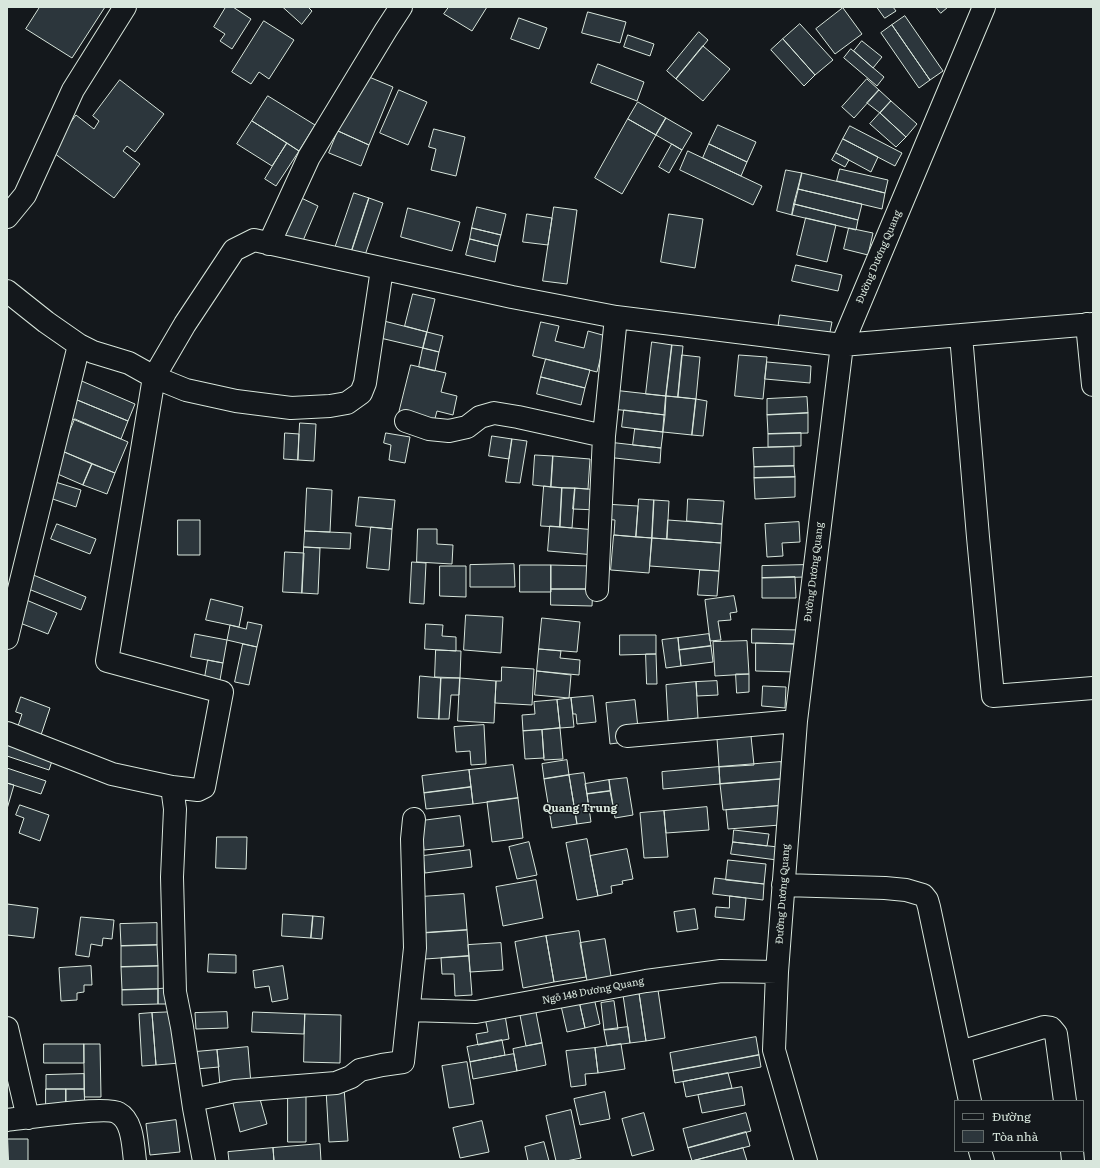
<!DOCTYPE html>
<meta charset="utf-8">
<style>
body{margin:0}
#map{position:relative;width:1100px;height:1168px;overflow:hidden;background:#14181c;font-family:Literata,serif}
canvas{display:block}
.frame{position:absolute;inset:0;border:8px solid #d8e6dc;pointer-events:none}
.legend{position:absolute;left:954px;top:1100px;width:130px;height:52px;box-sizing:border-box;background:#14181c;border:1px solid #626a69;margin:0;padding:5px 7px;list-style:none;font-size:12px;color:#d8e6dc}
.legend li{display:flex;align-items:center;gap:8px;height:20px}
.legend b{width:20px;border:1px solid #626a69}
</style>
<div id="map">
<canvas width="1100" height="1168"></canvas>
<div class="frame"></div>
<ul class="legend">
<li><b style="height:5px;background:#14181c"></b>Đường</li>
<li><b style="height:11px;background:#2c363c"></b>Tòa nhà</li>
</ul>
</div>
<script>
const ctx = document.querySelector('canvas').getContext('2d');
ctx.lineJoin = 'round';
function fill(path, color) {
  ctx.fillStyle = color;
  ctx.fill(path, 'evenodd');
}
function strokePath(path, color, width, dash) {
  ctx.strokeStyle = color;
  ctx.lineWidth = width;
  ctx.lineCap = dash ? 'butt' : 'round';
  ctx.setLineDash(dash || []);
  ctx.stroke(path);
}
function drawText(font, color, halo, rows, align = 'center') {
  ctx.font = font + ' Literata,serif';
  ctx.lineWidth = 3;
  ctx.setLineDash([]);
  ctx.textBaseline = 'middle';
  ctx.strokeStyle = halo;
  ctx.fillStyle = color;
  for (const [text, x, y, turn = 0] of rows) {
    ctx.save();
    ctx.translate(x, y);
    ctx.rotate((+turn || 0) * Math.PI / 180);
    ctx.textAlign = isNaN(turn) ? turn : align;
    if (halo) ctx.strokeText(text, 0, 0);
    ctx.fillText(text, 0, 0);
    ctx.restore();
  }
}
const building = new Path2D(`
 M40 7H105L72 58 26 29Z
 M226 7H233L251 19 232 49 220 41 225 34 214 27Z
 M283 7H308L312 11 302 24Z
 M449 7H487L472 31 444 14Z
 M877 7H893L896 11 885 18Z
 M936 7H948L941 13Z
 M843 8 862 34 835 54 816 29Z
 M588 12 626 22 620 43 582 33Z
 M905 16 943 71 930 80 892 25Z
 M519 18 547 28 539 49 511 39Z
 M264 21 294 40 269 79 259 72 251 84 232 72Z
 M800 24 833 60 815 75 783 39Z
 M892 25 930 80 919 88 881 33Z
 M699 32 708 40 676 79 667 71Z
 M628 35 654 44 650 56 624 47Z
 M783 39 815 75 804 86 771 50Z
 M862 41 882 57 873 68 854 51Z
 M703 46 730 69 703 101 676 79Z
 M851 49 884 77 877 86 844 58Z
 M598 64 644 82 637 101 591 83Z
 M362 74 393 87 369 145 338 131Z
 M867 79 879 90 854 118 842 107Z
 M120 80 164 114 135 152 127 146 123 151 140 164 114 198 50 150 76 115 94 129 99 121 93 116Z
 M399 90 427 102 408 145 380 133Z
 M879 90 891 101 880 113 867 103Z
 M268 96 315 125 299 151 252 121Z
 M891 101 917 124 906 137 880 113Z
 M638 102 666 118 656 135 628 119Z
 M880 113 906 137 896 147 870 124Z
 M666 118 692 133 682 150 656 135Z
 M628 119 656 135 622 194 595 178Z
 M252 121 287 143 272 166 237 144Z
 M718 125 756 142 747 162 709 144Z
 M850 126 902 153 895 166 843 139Z
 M434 129 465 137 456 176 431 170 436 149 429 147Z
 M338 131 369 145 361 166 329 153Z
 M843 139 878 157 871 172 836 153Z
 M287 143 299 151 276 186 265 179Z
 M672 144 682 150 669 173 659 167Z
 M709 144 747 162 741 176 703 158Z
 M688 151 762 186 753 205 680 170Z
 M836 153 849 160 845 167 832 160Z
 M840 169 888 180 885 193 837 181Z
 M786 170 802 173 792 215 777 211Z
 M802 173 885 193 882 209 798 189Z
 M798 189 862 204 858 220 794 204Z
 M354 193 369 198 350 256 334 251Z
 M295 195 318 206 302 243 278 233Z
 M369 198 383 203 363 261 350 256Z
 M794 204 858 220 856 230 792 215Z
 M477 207 506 214 501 235 472 228Z
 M554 207 577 210 567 284 543 281Z
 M408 208 460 222 452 251 401 237Z
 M527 214 552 218 548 245 523 242Z
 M669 214 703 219 695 268 661 262Z
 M806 218 836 225 827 262 797 255Z
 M472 228 501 235 498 246 470 239Z
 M849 228 873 233 868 255 844 249Z
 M470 239 498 246 495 262 466 255Z
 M796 265 842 275 838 291 792 281Z
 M413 294 435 299 427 332 405 326Z
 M780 315 832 322 829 337 778 329Z
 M380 320 427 332 423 348 376 337Z
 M541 322 559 326 555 341 584 348 588 331 606 336 597 372 533 356Z
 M427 332 443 336 439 352 423 348Z
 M652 342 672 345 666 396 646 394Z
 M672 345 683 346 678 397 666 396Z
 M423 348 439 352 435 371 419 367Z
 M682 355 700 357 696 399 678 397Z
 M739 355 767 357 763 399 735 396Z
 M546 359 590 370 585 388 541 377Z
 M767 362 811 366 810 383 765 379Z
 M411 365 446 373 441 392 457 396 453 415 437 411 433 426 398 417Z
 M541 377 585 388 581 405 537 394Z
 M77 379 135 404 128 421 70 397Z
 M613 390 666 396 665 415 612 409Z
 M666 396 696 399 692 435 663 432Z
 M70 397 128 421 121 439 63 415Z
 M807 397 808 413 767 415V399Z
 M696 399 707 401 703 436 692 435Z
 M624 410 665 415 663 432 622 427Z
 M808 413V433L768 434 767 415Z
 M75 419 128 442 115 473 62 451Z
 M300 423 316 424 314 461 298 460Z
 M635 429 663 432 661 448 633 445Z
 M285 433 299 434 298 460 284 459Z
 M386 433 410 437 405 463 389 460 391 445 384 443Z
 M801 433V446L768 447V434Z
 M492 436 512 439 509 459 489 456Z
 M512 439 527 441 520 483 506 482Z
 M608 442 661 448 660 463 606 457Z
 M794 447V466L754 467 753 448Z
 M62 451 92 464 83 485 53 472Z
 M535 455 553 456 551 487 533 485Z
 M553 456 590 459 588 489 551 487Z
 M92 464 115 473 107 494 83 485Z
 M794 466 795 477 754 478V467Z
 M795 477V497L755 499 754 478Z
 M49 480 81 490 76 507 44 496Z
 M544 486 562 488 560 527 541 526Z
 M307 488 332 490 330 532 305 531Z
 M562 488H575L572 528 560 527Z
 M575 488 599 490 598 510 573 509Z
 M359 497 395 500 392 529 356 526Z
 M639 499 654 500 652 538 636 537Z
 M688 499 724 501 722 524 687 521Z
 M654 500 669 501 667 539 652 538Z
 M604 504 638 506 636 537 614 535 615 520 603 519Z
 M178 520H200V555H178Z
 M668 520 722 524 721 543 667 539Z
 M799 522 800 542 782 543 783 556 767 557 765 524Z
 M57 524 96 539 90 554 51 539Z
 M550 526 596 530 595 555 548 551Z
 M371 527 392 529 389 570 367 568Z
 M418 529H437V544L453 545 452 564 417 562Z
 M305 531 351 533 350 549 304 547Z
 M614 535 652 538 649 573 611 570Z
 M652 538 721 543 719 571 650 566Z
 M304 547 320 548 318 594 302 593Z
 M285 552 304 553 302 593 283 592Z
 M412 562 426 563 424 604 410 603Z
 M514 564 515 587H470V565Z
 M520 565H551V592H520Z
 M551 565 593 566V589H551Z
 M805 565 806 577 762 578V566Z
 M440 566H466V597L440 596Z
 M700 570 719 571 717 596 698 595Z
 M31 574 86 597 81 610 26 588Z
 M795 577 796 598H762V578Z
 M551 589H593L592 606 551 605Z
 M734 596 737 612 730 613 731 620 718 621 721 640 710 641 705 600Z
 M24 599 57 613 48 634 15 621Z
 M211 599 243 607 239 627 206 620Z
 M466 615 503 617 501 653 464 650Z
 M542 618 580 622 577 652 539 649Z
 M248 622 262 625 257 647 227 640 230 625 246 629Z
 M426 624 443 625 442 636 456 637V651L425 649Z
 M752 629 801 630 800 644 752 643Z
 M195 634 227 640 223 663 191 657Z
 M709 634 711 646 679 650 678 638Z
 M620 635H656V654L620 655Z
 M678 638 681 666 666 668 662 640Z
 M747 641 749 674 715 676 713 642Z
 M756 643 797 644V672L756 671Z
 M243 644 257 647 249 685 235 682Z
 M711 646 713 662 681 666 679 650Z
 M539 649 561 651 560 658 580 660 579 675 537 671Z
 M436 650 461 651 460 678 435 677Z
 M646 654H656L657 684H647Z
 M208 660 223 663 220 680 205 677Z
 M502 667 534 669 532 705 495 703 496 681H501Z
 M537 671 571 675 569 698 535 695Z
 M736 674H749V692L737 693Z
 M420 676 441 678 439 719 418 718Z
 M441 678H460L459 695H451L449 719H439Z
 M460 678 496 681 494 723 458 721Z
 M717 681 718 695 697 696 696 682Z
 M696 682 698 718 668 721 666 685Z
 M763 686 786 687 785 708 762 706Z
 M593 696 596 722 577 724 576 714H573L571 698Z
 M21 697 50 708 40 738 17 729 22 714 16 712Z
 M571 698 574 727 560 728 557 700Z
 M557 700 560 728 523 731 522 715 535 714 534 702Z
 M635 700 638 728 625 742 610 744 606 703Z
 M484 725 486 764 471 765 470 751 456 752 454 727Z
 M560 728 563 759 544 760 542 730Z
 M542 730 544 758 525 759 523 731Z
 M751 736 754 765 719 767 717 739Z
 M7 740 54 755 49 770 7 756Z
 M567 760 569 775 544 779 542 764Z
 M781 762 782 779 720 784 719 767Z
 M513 765 518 798 473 804 469 770Z
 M719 767 720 784 663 789 662 772Z
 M7 768 46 781 41 794 7 783Z
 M469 770 471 787 424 793 422 776Z
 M584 773 591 822 577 824 569 775Z
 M569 775 577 824 552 828 544 779Z
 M627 778 633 815 615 818 609 780Z
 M782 779 785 805 723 810 720 784Z
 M609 780 610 791 587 794 585 784Z
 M7 783 14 785 7 809Z
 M471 787 473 804 426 809 424 793Z
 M610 791 613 806 589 810 587 794Z
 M518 798 523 838 492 842 487 802Z
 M20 805 49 815 40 841 19 833 24 818 16 815Z
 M779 806 780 825 728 829 726 810Z
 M707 807 709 830 666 833 664 811Z
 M664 811 668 857 644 858 640 813Z
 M460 816 464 846 424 850 421 821Z
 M734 830 769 834 767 846 733 842Z
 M217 837H247L246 869 216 868Z
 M587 839 598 896 577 900 566 843Z
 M529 842 537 875 517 879 509 847Z
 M733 842 778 847 777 860 731 854Z
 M627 849 633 879 622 881 623 884 611 886 612 893 598 896 590 856Z
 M470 850 472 867 425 873 423 856Z
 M728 860 766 864 764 884 726 880Z
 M715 878 764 884 763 900 713 894Z
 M536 880 543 918 503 926 496 887Z
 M464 894 467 930 423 933 420 897Z
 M730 896 746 898 744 920 715 917 716 907 729 908Z
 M7 904 38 908 34 938 7 935Z
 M695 909 698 929 677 932 674 912Z
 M283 914 313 916 311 938 282 936Z
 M313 916 324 917 322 939 311 938Z
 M81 917 114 920 112 939 103 938 102 946 91 944 89 957 76 955Z
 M157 923V945L121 946 120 924Z
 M467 930 469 956 425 959 423 933Z
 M579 931 586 977 554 982 546 936Z
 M546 936 554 982 523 988 515 942Z
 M605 939 612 982 588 986 580 943Z
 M501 943 503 970 470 972 468 945Z
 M157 945 158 966 121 967V946Z
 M209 954 236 955V973L208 972Z
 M469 956 472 995 455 996 454 974H442L441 958Z
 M91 966 92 985H84V992L77 993V1000L61 1001 59 968Z
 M158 966V989L122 990 121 967Z
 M283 966 288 999 272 1002 269 986 255 988 253 971Z
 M172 988V1004H158V989Z
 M158 989V1004L122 1005V990Z
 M592 989 600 1024 585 1028 577 992Z
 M658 990 665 1038 646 1041 639 993Z
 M577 992 585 1028 567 1032 559 997Z
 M639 993 646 1041 630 1043 623 995Z
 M614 1001 618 1029 604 1030 601 1003Z
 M534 1002 542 1043 526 1046 518 1005Z
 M504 1009 509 1039 478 1045 476 1034 488 1032 484 1013Z
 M176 1012 180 1063 156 1065 152 1013Z
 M227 1012 228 1028 196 1029 195 1013Z
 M253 1012 305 1014 304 1034 252 1032Z
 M152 1013 156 1065 142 1066 139 1014Z
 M305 1014 341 1015 340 1063 304 1062Z
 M628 1027 630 1043 607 1046 604 1030Z
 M756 1037 759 1055 673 1071 670 1053Z
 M502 1040 505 1055 470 1062 467 1047Z
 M542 1043 546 1065 517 1071 513 1049Z
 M44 1044H84V1063H44Z
 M84 1044H100L101 1097H85Z
 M621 1044 625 1069 598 1073 595 1048Z
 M248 1047 251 1084 220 1086 217 1050Z
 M595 1048 598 1073 585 1074 586 1085 571 1087 566 1051Z
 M217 1050 219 1067 196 1069 195 1052Z
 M514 1054 517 1071 473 1079 470 1062Z
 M759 1055 761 1067 675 1083 673 1071Z
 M467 1062 474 1104 449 1108 442 1066Z
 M728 1073 732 1088 686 1097 683 1082Z
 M84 1074V1089H46V1075Z
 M742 1087 745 1105 702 1113 698 1095Z
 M344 1088 348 1141 329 1142 326 1089Z
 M46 1089H66V1108H46Z
 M66 1089H84L85 1108H66Z
 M288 1090H306V1142H288Z
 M258 1092 267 1124 240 1132 232 1099Z
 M605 1092 610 1119 580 1125 574 1099Z
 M571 1110 581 1158 566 1161H556L546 1116Z
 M644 1113 654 1150 632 1156 622 1119Z
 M746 1113 751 1131 688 1148 683 1129Z
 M176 1120 180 1152 150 1155 146 1124Z
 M482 1121 489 1152 460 1158 453 1128Z
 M746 1132 750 1146 692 1161 688 1148Z
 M8 1139H28V1161H9Z
 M544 1142 549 1161H528L525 1147Z
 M320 1144 321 1161H274L273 1148Z
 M273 1148 274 1161H229L228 1152Z
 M743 1148 747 1161H692Z`);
const minor = new Path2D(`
 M7 217 25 195 73 90 125 7
 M269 244 309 157 386 30 401 7
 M7 291 46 322 79 345
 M1087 324 1093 385
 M961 335 978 537 993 696 1093 688
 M406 421 429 429 449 431 467 427 480 417 494 413 518 417 604 436
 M597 590 604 436 616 317
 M7 638 79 345 93 352 129 363 154 377 185 324 234 250 254 240 512 297 616 317 842 345 1093 324
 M7 733 112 774 172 787 175 809 172 877 175 992 182 1027 194 1108 204 1161
 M627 736 796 721
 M172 787 198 790 204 787 222 692 107 661 154 377 186 390 236 401 291 408 330 406 347 403 361 393 365 383 382 269
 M783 885 885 888 906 890 923 895 927 900 929 907 970 1101
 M409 1010 476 1012 646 981 721 971 777 972
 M7 1028 28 1118
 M960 1052 1044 1027 1051 1028 1056 1034 1065 1101
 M193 1100 235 1091 336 1083 351 1077 360 1070 382 1065 403 1062 415 948 412 839 414 819
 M7 1120C25 1118 107 1106 118 1113 133 1121 133 1146 135 1161
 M980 1151 983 1161
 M1072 1151 1073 1161
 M806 1161 774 1050 777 972 796 721 842 345 984 7`);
const streetNames = [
 ["Đường Dương Quang",879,257,-67],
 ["Đường Dương Quang",814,572,-83],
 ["Đường Dương Quang",783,894,-86],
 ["Ngõ 148 Dương Quang",593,991,-11]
];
const neighbourhoodNames = [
 ["Quang Trung",580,809]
];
fill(building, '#2c363c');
strokePath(building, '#d8e6dc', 1);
strokePath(minor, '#d8e6dc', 24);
strokePath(minor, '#14181c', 22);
drawText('10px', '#d8e6dc', '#14181c', streetNames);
drawText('bold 11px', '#d8e6dc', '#14181c', neighbourhoodNames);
</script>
